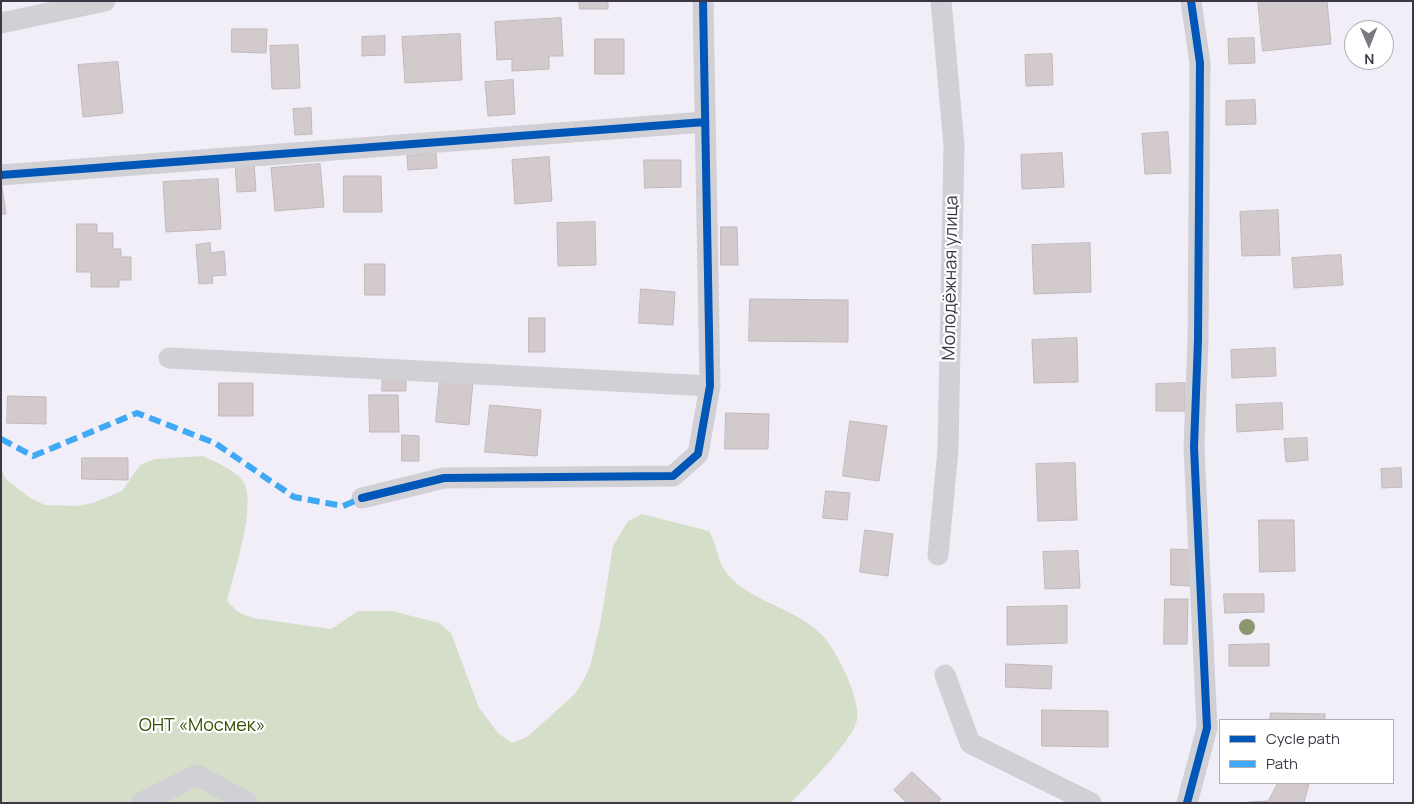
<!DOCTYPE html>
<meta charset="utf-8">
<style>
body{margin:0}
#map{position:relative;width:1414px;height:804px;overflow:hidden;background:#f1eef8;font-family:Manrope,sans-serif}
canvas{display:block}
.frame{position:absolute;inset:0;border:2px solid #3d3846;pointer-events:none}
.legend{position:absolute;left:1219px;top:719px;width:175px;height:65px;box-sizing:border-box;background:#fff;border:1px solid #b1afb5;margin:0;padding:6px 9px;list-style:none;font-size:15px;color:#3d3846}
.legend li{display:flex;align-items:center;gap:10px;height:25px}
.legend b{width:25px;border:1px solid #b1afb5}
.north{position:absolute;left:1344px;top:20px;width:50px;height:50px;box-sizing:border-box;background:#fff;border:1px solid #b1afb5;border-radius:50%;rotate:179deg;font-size:14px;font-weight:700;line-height:20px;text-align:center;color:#3d3846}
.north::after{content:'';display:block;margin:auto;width:18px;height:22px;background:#7c7884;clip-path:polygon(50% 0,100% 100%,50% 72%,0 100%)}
</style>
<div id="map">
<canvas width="1414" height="804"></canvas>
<div class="frame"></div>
<ul class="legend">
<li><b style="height:6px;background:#0057b8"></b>Cycle path</li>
<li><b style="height:6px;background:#3fa9f5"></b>Path</li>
</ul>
<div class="north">N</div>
</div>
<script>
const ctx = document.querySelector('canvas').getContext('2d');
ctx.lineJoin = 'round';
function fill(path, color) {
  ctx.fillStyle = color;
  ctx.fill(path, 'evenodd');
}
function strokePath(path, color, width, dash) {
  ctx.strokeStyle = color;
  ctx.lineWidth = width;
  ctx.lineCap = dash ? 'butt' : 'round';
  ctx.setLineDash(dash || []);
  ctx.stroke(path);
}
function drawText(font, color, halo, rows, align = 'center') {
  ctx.font = font + ' Manrope,sans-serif';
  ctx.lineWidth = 4.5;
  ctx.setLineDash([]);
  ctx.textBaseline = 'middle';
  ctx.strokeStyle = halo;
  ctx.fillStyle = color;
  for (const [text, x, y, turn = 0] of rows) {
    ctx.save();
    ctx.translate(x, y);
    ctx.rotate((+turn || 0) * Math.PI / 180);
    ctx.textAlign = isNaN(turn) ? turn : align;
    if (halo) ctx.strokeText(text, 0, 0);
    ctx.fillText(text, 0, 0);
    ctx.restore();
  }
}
const green = new Path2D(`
 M203 456C216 463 233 468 242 480 259 500 233 576 227 601L238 612 253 618 331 629 358 611H392L439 623 451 633 479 708 499 734 512 743 527 737 575 694 583 681 590 667 601 620 613 546 628 521 642 514 709 531C717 545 717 560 726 572 743 595 774 603 796 616 805 621 814 627 821 634 836 648 861 700 857 720 852 742 807 785 791 803H1V469L6 479 30 498 45 505 78 506 93 503 122 491 140 465 155 459Z`);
const building = new Path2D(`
 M579 1H608V9H580Z
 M1258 1H1327L1331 44 1263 51Z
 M561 18 563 56H549V69L512 71V59L497 60 495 22Z
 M232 29H267L266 53 232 52Z
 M460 34 462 80 405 83 402 37Z
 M385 36V55L362 56V37Z
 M1254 38 1255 63 1229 64 1228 39Z
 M595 39H624V74H595Z
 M298 45 300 88 272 89 270 46Z
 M1052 54 1053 85 1026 86 1025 55Z
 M118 62 123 113 83 117 78 65Z
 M513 80 515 114 488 116 485 82Z
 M1255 100 1256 124 1226 125V101Z
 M311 108 312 134 295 135 293 109Z
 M1168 132 1171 173 1145 174 1142 134Z
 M436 153 437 168 408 170 407 156Z
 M1062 153 1064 187 1022 189 1021 155Z
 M549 157 552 201 515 204 512 160Z
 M644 160H681V187L645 188Z
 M254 162 256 191 237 192 235 163Z
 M320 164 324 207 275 211 271 168Z
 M344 176H381L382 212H344Z
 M218 179 221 229 166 232 163 182Z
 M1 180 6 214H1Z
 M1278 210 1280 255 1242 256 1240 212Z
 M595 222 596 265 558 266 557 223Z
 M77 224H97V233H113V249H121V257H131V280H119V287H91V272H77Z
 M721 227H737L738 265H721Z
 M210 243 211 253 224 251 226 275 212 276 213 283 199 284 196 245Z
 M1090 243 1091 292 1034 294 1032 245Z
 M1341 255 1343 285 1294 288 1292 258Z
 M365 264H385V295H365Z
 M641 289 675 292 673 325 639 323Z
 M750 299 848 300V342L749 341Z
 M529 318H545V352H529Z
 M1077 338 1078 382 1034 383 1032 340Z
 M1275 348 1276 376 1232 378 1231 350Z
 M383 374 406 375V391H382Z
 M440 379 473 382 469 425 436 422Z
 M219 383H253V416H219Z
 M1185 383V411H1156V384Z
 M369 395H398L399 432H370Z
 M8 396 46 397V424L7 423Z
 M1282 403 1283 429 1237 432 1236 405Z
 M490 405 541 410 537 456 485 452Z
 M726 413 769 414 768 449H725Z
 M850 421 887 426 879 481 843 476Z
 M402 435 419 436V461H402Z
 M1307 438 1308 460 1286 462 1284 439Z
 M82 458H128V480L82 479Z
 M1075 463 1077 520 1038 521 1036 464Z
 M1401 468 1402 487 1382 488 1381 469Z
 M826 491 850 493 847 520 823 518Z
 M1259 520H1294L1295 571 1260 572Z
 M865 530 893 534 888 576 860 572Z
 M1171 549 1192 550V586L1171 585Z
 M1078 551 1080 588 1045 589 1043 552Z
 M1224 594H1264V612L1225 613Z
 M1165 599H1188L1187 644H1164Z
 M1067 606V643L1007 645V607Z
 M1269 644V666H1229V645Z
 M1006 664 1052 666 1051 689 1006 687Z
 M1042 710 1108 711V747L1042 746Z
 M1271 713 1325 714V720H1270Z
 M912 772 941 799 938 803H907L894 790Z
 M1278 783 1309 784 1304 802 1307 803H1235L1268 801Z`);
const minor = new Path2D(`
 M1 23 105 1
 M1 175 705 122
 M169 358 710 386
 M362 498 444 478 673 476 698 454 710 386 703 1
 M938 555 948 450 954 145 941 1
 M945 675 970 743 1091 803
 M141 803 197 775 248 803
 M1187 803 1207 728 1194 447 1198 340 1200 63 1191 1`);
const quiet = new Path2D(`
 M1 439 33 456 137 413 215 443 294 497 343 506 362 498`);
const cycleway = new Path2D(`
 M1 175 705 122
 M362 498 444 478 673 476 698 454 710 386 703 1
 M1187 803 1207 728 1194 447 1198 340 1200 63 1191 1`);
const trees = [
 [1247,627]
];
const streetNames = [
 ["Молодёжная улица",951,278,-89]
];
const parkNames = [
 ["ОНТ «Мосмек»",202,726]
];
fill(green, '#d5dec9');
fill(building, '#d2cacc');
strokePath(building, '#c1b8ba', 1);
strokePath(minor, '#d1d0d5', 21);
strokePath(quiet, '#3fa9f5', 6, [12, 6]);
strokePath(cycleway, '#0057b8', 8);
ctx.fillStyle = '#8c9770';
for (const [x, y] of trees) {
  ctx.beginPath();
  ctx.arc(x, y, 8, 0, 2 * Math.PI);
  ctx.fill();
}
drawText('18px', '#3d3846', '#fff', streetNames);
drawText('18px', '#394f01', '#fff', parkNames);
</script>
